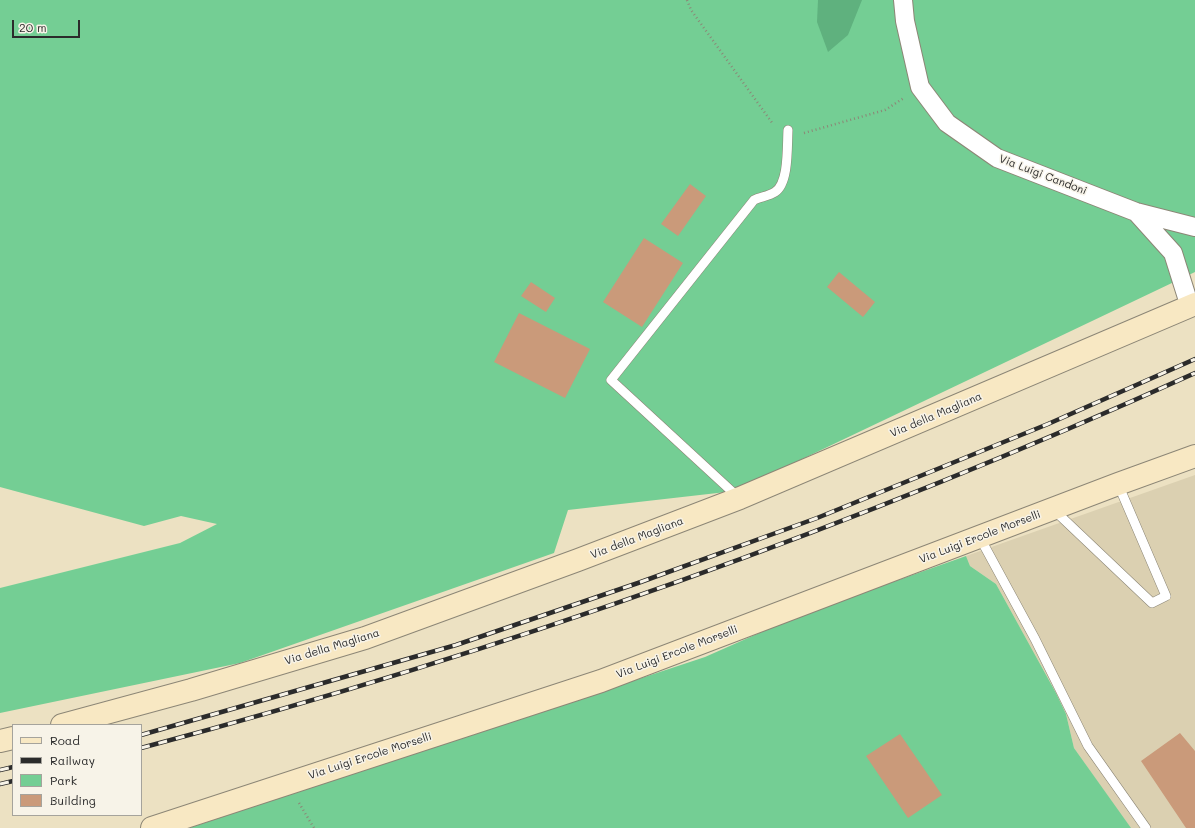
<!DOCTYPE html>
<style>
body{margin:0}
#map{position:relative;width:1195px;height:828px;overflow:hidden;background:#ece1c2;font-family:Mali,sans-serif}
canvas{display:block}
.legend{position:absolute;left:12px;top:724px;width:130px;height:92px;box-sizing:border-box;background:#f7f3e8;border:1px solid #a5a39c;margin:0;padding:5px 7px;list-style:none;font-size:12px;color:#2b2b2b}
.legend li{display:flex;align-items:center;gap:8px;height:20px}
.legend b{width:20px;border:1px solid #a5a39c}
.scale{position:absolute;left:12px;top:20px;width:68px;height:18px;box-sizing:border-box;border:2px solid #2b2b2b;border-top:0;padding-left:5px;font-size:12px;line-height:14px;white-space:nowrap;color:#2b2b2b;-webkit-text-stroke:3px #f7f3e8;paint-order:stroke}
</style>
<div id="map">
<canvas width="1195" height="828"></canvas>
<ul class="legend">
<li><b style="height:5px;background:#f8e8c3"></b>Road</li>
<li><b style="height:5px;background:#2b2b2b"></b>Railway</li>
<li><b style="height:11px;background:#74ce94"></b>Park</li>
<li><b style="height:11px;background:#ca9a7a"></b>Building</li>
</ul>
<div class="scale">20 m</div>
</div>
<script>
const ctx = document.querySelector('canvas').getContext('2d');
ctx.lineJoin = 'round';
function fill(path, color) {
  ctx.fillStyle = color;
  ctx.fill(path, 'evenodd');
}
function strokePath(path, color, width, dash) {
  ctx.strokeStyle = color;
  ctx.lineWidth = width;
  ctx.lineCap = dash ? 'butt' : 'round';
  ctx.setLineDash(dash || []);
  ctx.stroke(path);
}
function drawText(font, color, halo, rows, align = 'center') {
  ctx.font = font + ' Mali,sans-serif';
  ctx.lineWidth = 3;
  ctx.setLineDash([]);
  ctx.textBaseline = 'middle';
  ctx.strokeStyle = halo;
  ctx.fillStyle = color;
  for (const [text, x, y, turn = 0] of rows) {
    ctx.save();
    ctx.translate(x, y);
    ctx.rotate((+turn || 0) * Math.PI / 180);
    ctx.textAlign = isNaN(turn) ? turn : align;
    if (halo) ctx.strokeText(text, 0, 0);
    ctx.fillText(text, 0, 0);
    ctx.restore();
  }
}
const built = new Path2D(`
 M1195 475V828H1130L1074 748 1066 714 1056 693 996 584 970 566 966 556Z`);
const green = new Path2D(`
 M0 0H1195V272L735 491 568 510 554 553 240 663 0 713V588L180 543 217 524 181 516 144 526 0 487Z
 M966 556 970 566 996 584 1056 693 1066 714 1074 748 1131 828H189L705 657 800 615Z`);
const forest = new Path2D(`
 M818 0H862L848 35 828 52 817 22Z`);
const building = new Path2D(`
 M690 184 706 196 678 236 661 224Z
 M644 238 683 263 642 327 603 302Z
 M839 272 875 302 863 317 827 287Z
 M531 282 555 298 546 312 521 296Z
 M519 313 590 349 565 398 494 362Z
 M1180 733 1195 751V828H1186L1141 761Z
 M900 734 942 795 908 818 866 756Z`);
const path = new Path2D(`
 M687 0 691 10 773 124
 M804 133 885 110 904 98
 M299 803 314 828`);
const lane = new Path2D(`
 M739 498 611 380 754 200C760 197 769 196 775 192 789 183 787 147 788 130
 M1054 510 1152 603 1166 596 1118 484
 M979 536 1035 639 1088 746 1146 828`);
const street = new Path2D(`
 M903 0 905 21 920 87 947 123 997 158 1136 212 1195 227
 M1136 212 1173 253 1190 307`);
const secondary = new Path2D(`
 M62 725 191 690 365 638 578 560 740 498 1195 304
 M0 741 13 738
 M152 828 601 681 1118 484 1195 456`);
const rail = new Path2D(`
 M141 735 456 645 638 583 817 518 1048 424 1195 359
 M141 748C502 652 855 527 1195 373
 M0 770 13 767
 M0 784 13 781`);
const streetNames = [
 ["Via Luigi Candoni",1043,175,21],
 ["Via della Magliana",936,415,-23],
 ["Via Luigi Ercole Morselli",980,537,-21],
 ["Via della Magliana",637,538,-21],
 ["Via della Magliana",332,647,-17],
 ["Via Luigi Ercole Morselli",677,652,-21],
 ["Via Luigi Ercole Morselli",370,756,-18]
];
fill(built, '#dbd0b1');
fill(green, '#74ce94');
fill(forest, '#5fb17e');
fill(building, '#ca9a7a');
strokePath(lane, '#8c8676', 10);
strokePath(street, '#8c8676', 20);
strokePath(secondary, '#8c8676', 24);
strokePath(path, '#8c8676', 2.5, [1, 3]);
strokePath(lane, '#fff', 9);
strokePath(street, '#fff', 18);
strokePath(secondary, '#f8e8c3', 22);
strokePath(rail, '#2b2b2b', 4.5);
strokePath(rail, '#f7f3e8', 3, [9]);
drawText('11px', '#2b2b2b', '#f7f3e8', streetNames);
</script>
